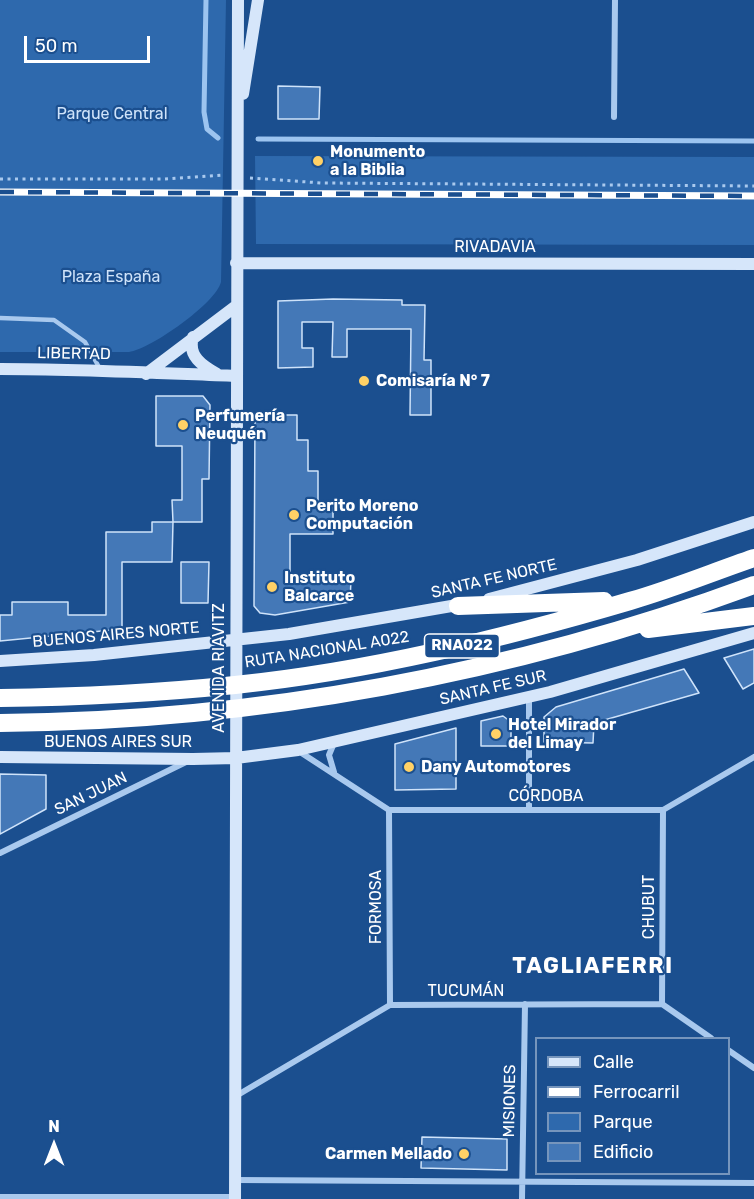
<!DOCTYPE html>
<meta charset="utf-8">
<style>
body{margin:0}
#map{position:relative;width:754px;height:1199px;overflow:hidden;background:#1b4f8f;font-family:Rubik,sans-serif}
canvas{display:block}
.legend{position:absolute;left:535px;top:1037px;width:195px;height:138px;box-sizing:border-box;background:#1b4f8f;border:2px solid #7695bc;margin:0;padding:8px 10px;list-style:none;font-size:18px;color:#fff}
.legend li{display:flex;align-items:center;gap:12px;height:30px}
.legend b{width:30px;border:2px solid #7695bc}
.north{position:absolute;left:24px;top:1115px;width:60px;height:60px;-webkit-text-stroke:4px #1b4f8f;paint-order:stroke;rotate:0deg;font-size:16px;font-weight:700;line-height:24px;text-align:center;color:#fff}
.north::after{content:'';display:block;margin:auto;width:21px;height:27px;background:#fff;clip-path:polygon(50% 0,100% 100%,50% 72%,0 100%)}
.scale{position:absolute;left:24px;top:36px;width:126px;height:27px;box-sizing:border-box;border:3px solid #fff;border-top:0;padding-left:8px;font-size:18px;line-height:21px;white-space:nowrap;color:#fff;-webkit-text-stroke:4px #1b4f8f;paint-order:stroke}
</style>
<div id="map">
<canvas width="754" height="1199"></canvas>
<ul class="legend">
<li><b style="height:8px;background:#d6e6fa"></b>Calle</li>
<li><b style="height:8px;background:#fff"></b>Ferrocarril</li>
<li><b style="height:16px;background:#2e69ad"></b>Parque</li>
<li><b style="height:16px;background:#4478b7"></b>Edificio</li>
</ul>
<div class="north">N</div>
<div class="scale">50 m</div>
</div>
<script>
const ctx = document.querySelector('canvas').getContext('2d');
ctx.lineJoin = 'round';
function fill(path, color) {
  ctx.fillStyle = color;
  ctx.fill(path, 'evenodd');
}
function strokePath(path, color, width, dash) {
  ctx.strokeStyle = color;
  ctx.lineWidth = width;
  ctx.lineCap = dash ? 'butt' : 'round';
  ctx.setLineDash(dash || []);
  ctx.stroke(path);
}
function drawText(font, color, halo, rows, align = 'center') {
  ctx.font = font + ' Rubik,sans-serif';
  ctx.lineWidth = 4.5;
  ctx.setLineDash([]);
  ctx.textBaseline = 'middle';
  ctx.strokeStyle = halo;
  ctx.fillStyle = color;
  for (const [text, x, y, turn = 0] of rows) {
    ctx.save();
    ctx.translate(x, y);
    ctx.rotate((+turn || 0) * Math.PI / 180);
    ctx.textAlign = isNaN(turn) ? turn : align;
    if (halo) ctx.strokeText(text, 0, 0);
    ctx.fillText(text, 0, 0);
    ctx.restore();
  }
}
const green = new Path2D(`
 M0 0H226L221 282C216 303 151 349 129 352H0Z
 M255 156 754 157V245L256 244Z`);
const stream = new Path2D(`
 M206 0 204 112 207 129 218 138
 M258 139 754 141`);
const building = new Path2D(`
 M278 86 320 87 319 119H278Z
 M333 299 402 300V305H425L424 360H431V415H410L411 329H347V357H332L333 322H302V348H313V367L278 368V301Z
 M156 396H203L210 405 209 479H202V522H173L172 500H182V446H156Z
 M255 415H297V440H308V471H318V502H333V534H290V582L351 579 350 602 275 615 260 613 254 606Z
 M152 522H173L172 562H122V629L0 641V615H12V602H68V615H106V532H152Z
 M181 562H209L208 603H181Z
 M754 649V683L743 689 724 658Z
 M684 669 699 693 594 723 593 743 544 742V717L556 707Z
 M503 716 511 722V746H481V721Z
 M456 728V789L395 790V744Z
 M0 774 46 775V809L0 834Z
 M422 1137 507 1139V1170L421 1168Z`);
const path = new Path2D(`
 M250 178 322 183 754 186
 M0 179H165L223 175`);
const lane = new Path2D(`
 M0 318 54 320 85 342 100 369`);
const street = new Path2D(`
 M614 117 615 0
 M334 743 329 755 334 772
 M300 752 389 810H663L754 757
 M389 810 390 1005
 M529 810V697
 M0 853 186 762
 M662 1004 663 810
 M728 1050 754 1068
 M236 1096 390 1005 662 1004 711 1038
 M235 1180 754 1183
 M0 1197H235
 M522 1199 525 1004`);
const secondary = new Path2D(`
 M243 94 258 0
 M236 263 754 264
 M193 337C187 356 203 366 217 374
 M0 369C79 369 157 373 236 376
 M146 374 236 306
 M489 599 637 560 754 522
 M0 661 94 655 289 634 463 604
 M0 757 193 759 236 758 298 750 550 692 754 633
 M235 1199 238 0`);
const highway = new Path2D(`
 M458 606 604 601
 M648 629 754 616
 M0 698C79 697 157 693 235 685 369 671 501 639 630 601 672 589 713 572 754 558
 M0 723C257 721 513 674 754 585`);
const rail = new Path2D(`
 M0 192 754 196`);
const markers = [
 [318,161,6,"#ffd166"],
 [364,381,6,"#ffd166"],
 [183,425,6,"#ffd166"],
 [294,515,6,"#ffd166"],
 [272,587,6,"#ffd166"],
 [496,734,6,"#ffd166"],
 [409,767,6,"#ffd166"],
 [464,1154,6,"#ffd166"]
];
const shields = [
 [462,646,75]
];
const shieldNames = [
 ["RNA022",462,646]
];
const parkNames = [
 ["Parque Central",112,114],
 ["Plaza España",111,277]
];
const poiNames = [
 ["Monumento",330,152],
 ["a la Biblia",330,170],
 ["Comisaría N° 7",376,381],
 ["Perfumería",195,416],
 ["Neuquén",195,434],
 ["Perito Moreno",306,506],
 ["Computación",306,524],
 ["Instituto",284,578],
 ["Balcarce",284,596],
 ["Hotel Mirador",508,725],
 ["del Limay",508,743],
 ["Dany Automotores",421,767],
 ["Carmen Mellado",452,1154,"right"]
];
const streetNames = [
 ["RIVADAVIA",495,247],
 ["LIBERTAD",74,354,1],
 ["SANTA FE NORTE",494,579,-13],
 ["BUENOS AIRES NORTE",116,635,-5],
 ["RUTA NACIONAL A022",327,650,-9],
 ["AVENIDA RIAVITZ",219,668,-90],
 ["SANTA FE SUR",493,688,-13],
 ["BUENOS AIRES SUR",118,742],
 ["SAN JUAN",91,794,-26],
 ["CÓRDOBA",546,796],
 ["FORMOSA",376,907,-90],
 ["CHUBUT",649,907,-90],
 ["TUCUMÁN",466,991],
 ["MISIONES",510,1101,-89]
];
const districtNames = [
 ["TAGLIAFERRI",593,967]
];
fill(green, '#2e69ad');
strokePath(stream, '#9cc4f0', 5);
fill(building, '#4478b7');
strokePath(building, '#cfe3fa', 1.5);
strokePath(path, '#a9c9ee', 3, [3, 4.5]);
strokePath(lane, '#a9c9ee', 4.5);
strokePath(street, '#a9c9ee', 6);
strokePath(secondary, '#d6e6fa', 12);
strokePath(highway, '#fff', 18);
strokePath(rail, '#fff', 7);
strokePath(rail, '#1b4f8f', 4.5, [14]);
for (const [x, y, r, color] of markers) {
  const dot = new Path2D();
  dot.arc(x, y, r, 0, 2 * Math.PI);
  ctx.fillStyle = color;
  ctx.fill(dot);
  strokePath(dot, '#1b4f8f', 2);
}
for (const [x, y, w] of shields) {
  const box = new Path2D();
  box.roundRect(x - w / 2, y - 12, w, 24, 4.5);
  ctx.fillStyle = '#1b4f8f';
  ctx.fill(box);
  strokePath(box, '#fff', 1.5);
}
drawText('bold 15px', '#fff', null, shieldNames);
drawText('16px', '#cfe3fa', '#1b4f8f', parkNames);
drawText('bold 16px', '#fff', '#1b4f8f', poiNames, 'left');
drawText('16px', '#fff', '#1b4f8f', streetNames);
ctx.letterSpacing = '1.5px';
drawText('bold 22px', '#fff', '#1b4f8f', districtNames);
ctx.letterSpacing = '0px';
</script>
